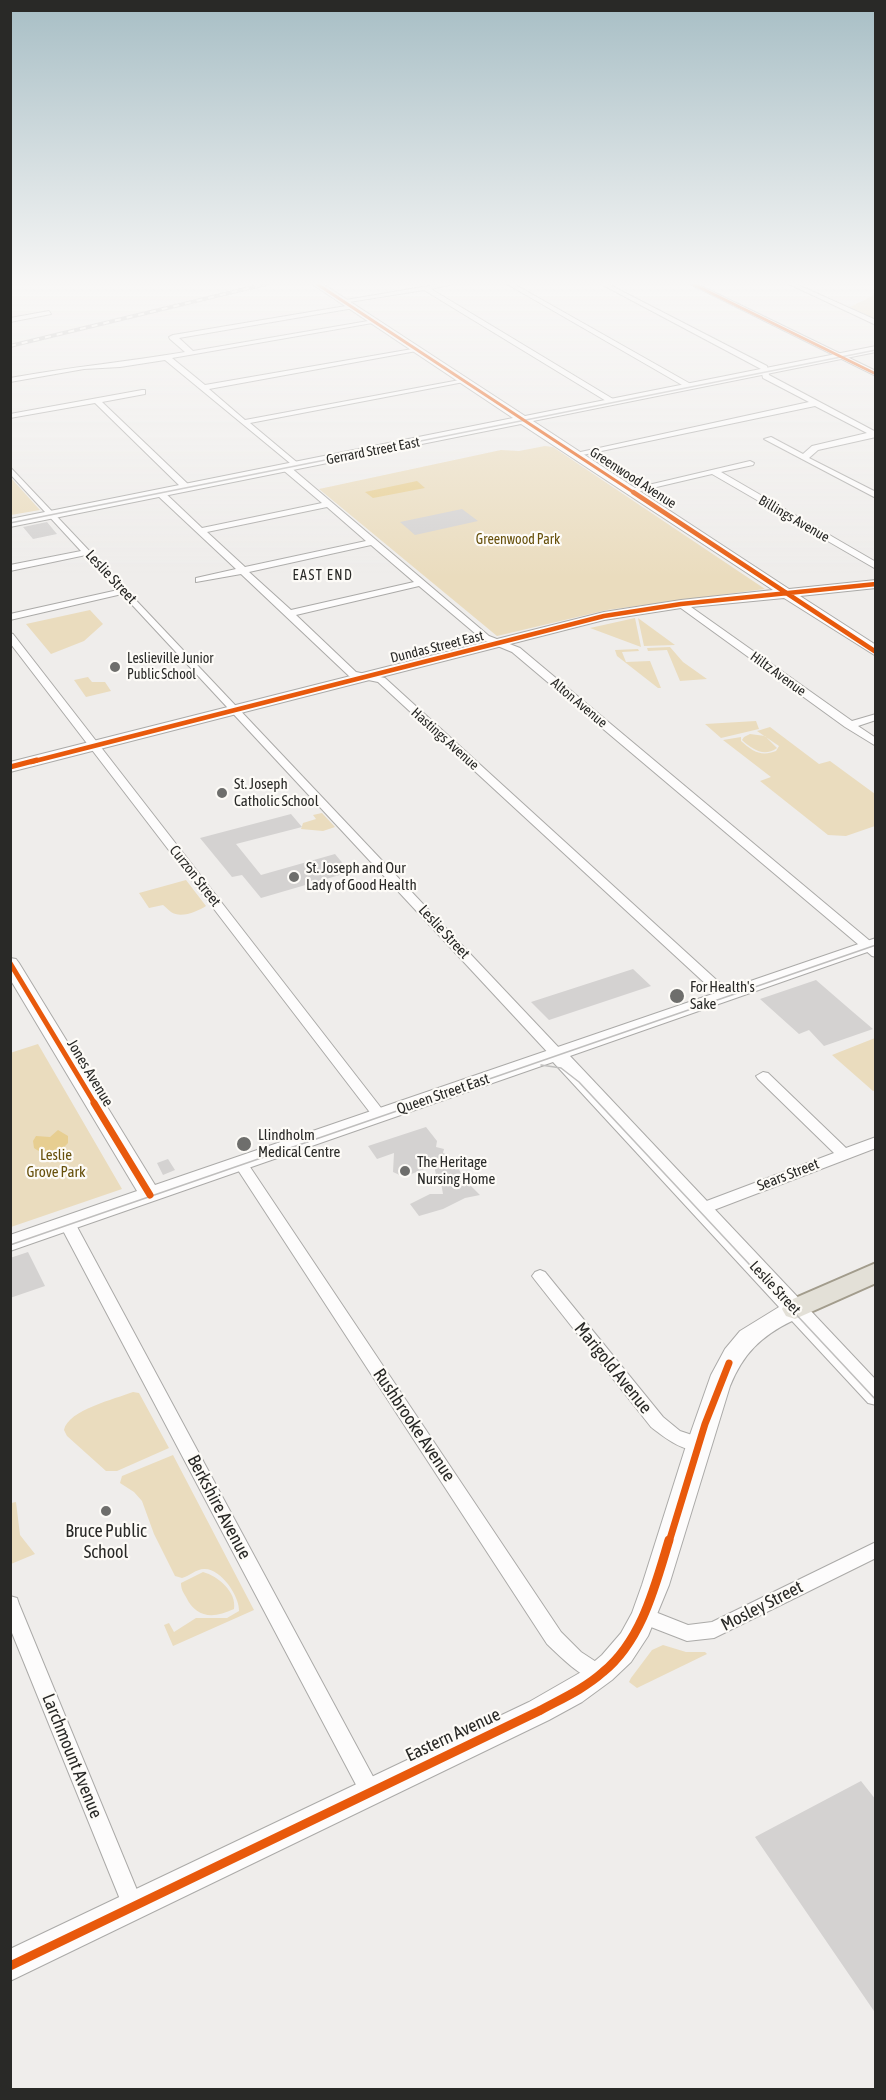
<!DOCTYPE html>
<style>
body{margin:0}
#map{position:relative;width:886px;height:2100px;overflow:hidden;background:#efedeb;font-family:"Asap Condensed",sans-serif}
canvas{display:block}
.frame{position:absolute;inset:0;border:12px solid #292927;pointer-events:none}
</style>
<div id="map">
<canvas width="886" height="2100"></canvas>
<div class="frame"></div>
</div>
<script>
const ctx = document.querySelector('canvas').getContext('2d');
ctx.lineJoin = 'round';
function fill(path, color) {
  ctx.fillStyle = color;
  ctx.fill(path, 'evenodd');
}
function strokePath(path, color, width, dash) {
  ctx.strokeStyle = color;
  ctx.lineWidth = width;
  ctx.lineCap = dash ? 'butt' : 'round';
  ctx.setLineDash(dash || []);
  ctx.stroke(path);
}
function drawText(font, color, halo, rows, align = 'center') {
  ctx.font = font + ' "Asap Condensed",sans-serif';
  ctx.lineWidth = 4.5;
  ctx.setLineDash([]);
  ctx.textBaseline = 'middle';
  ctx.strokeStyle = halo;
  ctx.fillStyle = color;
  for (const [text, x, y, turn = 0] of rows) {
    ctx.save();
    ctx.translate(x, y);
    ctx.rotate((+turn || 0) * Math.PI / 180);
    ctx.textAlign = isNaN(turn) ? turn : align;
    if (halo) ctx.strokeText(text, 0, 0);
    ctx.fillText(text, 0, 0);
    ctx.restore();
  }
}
const green = new Path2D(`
 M875 291V319L850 307 872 296Z
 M545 446 553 447 765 589 607 610 497 636 319 489 501 450 519 451Z
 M11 478 40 510 11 515Z
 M90 610 103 624 84 641 51 654 26 624Z
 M635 618 641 647 590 628Z
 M638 618 675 645 644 646Z
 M670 647 683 662 707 679 680 681 667 650 648 651 647 648Z
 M638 649 639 651 622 652 626 662 650 661 661 688H658L617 656 615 650Z
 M88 677 92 682H105L111 691 86 697 74 680Z
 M756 721 759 729 721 738 705 724Z
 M770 727 819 764 830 761 875 794V826L846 836 828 835 760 781 771 777 723 740 741 737V741C752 751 761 757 776 751L779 746 757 731Z
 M750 734 765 736 777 748C764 757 753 750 742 740L744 737Z
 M322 813 335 827 323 831 301 829 303 823 316 819 313 815Z
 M186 880 206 906C198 911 181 919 171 912 168 910 166 907 163 905L149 908 139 893Z
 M875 1038 876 1090 873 1091 832 1055Z
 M38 1044 122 1189 11 1227 10 1053Z
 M133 1392 139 1393 169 1448 117 1471H106L67 1436 64 1430C68 1410 115 1399 133 1392Z
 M173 1455 254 1610 173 1646 164 1625 169 1623 174 1632 196 1618H227L239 1611C240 1597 221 1568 204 1569 196 1569 190 1576 182 1578L175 1576 154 1534 142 1501 134 1492 120 1483 122 1476Z
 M16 1502 20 1535 35 1554 11 1564V1503Z
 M203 1572C218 1576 237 1592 234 1609 213 1619 196 1618 186 1597 183 1592 181 1589 181 1583Z
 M663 1645 686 1652H705L707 1654 637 1688 629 1682 631 1678 652 1650Z`);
const water = new Path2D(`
 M417 481 425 488 373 498 365 492Z
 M58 1130 68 1136V1143C59 1154 45 1157 34 1148L33 1141 36 1136 50 1137Z`);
const building = new Path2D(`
 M462 509 478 521 415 535 400 522Z
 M47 522 57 534 33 539 23 527Z
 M291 814 302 827 236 844 261 875 335 854 350 872 261 898 242 875 232 877 200 838Z
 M633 969 651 986 549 1020 531 1002Z
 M816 980 853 1012 873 1029 824 1046 809 1030 799 1034 760 999Z
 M426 1127 437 1141 436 1147 444 1149 443 1153 448 1155V1159L453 1161V1165L458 1167 462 1176 467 1179V1182L480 1195 465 1198 443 1209 419 1216 410 1204 430 1194H443L440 1177 436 1175 434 1165 404 1177 393 1172 394 1153 377 1159 368 1146Z
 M168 1159 175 1170 163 1175 157 1163Z
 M28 1252 45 1286 10 1298V1258Z
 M861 1781 876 1800V2014L755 1837Z`);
const street = new Path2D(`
 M440 284H453L431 289 618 402 611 404 424 290 343 303 340 301Z
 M507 284H514L696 387 689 389Z
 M601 284H608L767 366 769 375 876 432V437L818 450 809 458 876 492V498L764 439 771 437 803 454 812 446 867 433 815 406 573 457V453H576L809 402 763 378 761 369Z
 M690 284H697L876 371V376Z
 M789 284H796L876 320V325Z
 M352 305 354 308 179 338 193 351 374 320 378 322 172 358 205 385 418 348 422 350 209 389 245 420 465 379 469 381 250 423 299 464 300 466 296 468 165 360 120 367 84 369 10 382V378C69 367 127 362 185 352L170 339 169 337 173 335Z
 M49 311 51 314 10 322V318Z
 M142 390H145V394L102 402 190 486V490H184L95 403 10 418V414Z
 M750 461 754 463 753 465 721 472 876 562V569L712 474 631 493 627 490Z
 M283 466H289L489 636 520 648 876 946V957L872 956 512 652 483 640 419 586 296 615 356 672 385 678 733 995 726 999 721 998 378 682 349 676 241 574 196 582V578L236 569 157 495V491H163L202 528 322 503 283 470ZM327 507 366 541 245 567 207 532ZM371 545 414 582 291 610 249 572Z
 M10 467 562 1051 564 1054 562 1057H552L122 594 10 620V614L118 590 86 555 10 571V565L81 551 10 474Z
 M678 602H684L852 721 876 714V720L858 726 876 738V746L845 727 678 606Z
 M10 633 13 634 385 1113 387 1116 385 1119H375L10 643Z
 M763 1072 768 1073 846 1148 876 1137V1148L706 1213H696L694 1209 696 1205 834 1153 758 1079 756 1076Z
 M241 1159 246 1161 561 1632 581 1652 607 1669 610 1675 607 1681 600 1683C579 1676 563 1659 547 1644L236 1167 234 1164Z
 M67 1218 72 1219 75 1223 377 1784 380 1791 377 1798 370 1800 363 1798 59 1223 62 1219Z
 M540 1270 545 1272 663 1417 680 1431 704 1439 706 1444 704 1449C686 1455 664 1437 651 1427L535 1280 532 1276 535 1272Z
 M876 1542V1558L714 1638 687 1641 638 1622 636 1616 638 1610 645 1608 688 1625 712 1622Z
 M10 1596 17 1598 19 1604 144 1907 140 1914 133 1917 126 1914 10 1628Z`);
const secondary = new Path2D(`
 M312 284H323L525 416 876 346V352L533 421 789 589 876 580V588L800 596 876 645V656L784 598 681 608 604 620 10 772V762L604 612 681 600 773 590 521 424 10 527V519L513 418Z
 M876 938V949L570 1056 876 1380V1405L868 1403 792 1321C761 1336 743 1354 730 1386L669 1585 648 1636 631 1662 612 1680 582 1702 549 1720 10 1981V1949L529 1702 583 1671 602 1655 621 1633 632 1613 642 1585 685 1449 711 1375 725 1349 740 1331 779 1307 553 1062 10 1251V1235L137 1191 10 979V958L16 959 19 963 155 1185Z`);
const primary = new Path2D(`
 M876 1263V1283L795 1319 786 1316 782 1309 786 1302Z`);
const tram = new Path2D(`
 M10 523 876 350
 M541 1065 561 1068 579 1082 876 1400
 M10 1245 876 945`);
const rail = new Path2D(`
 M10 346 266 284`);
const cyclewayFar4 = new Path2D(`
 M317 284 636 494
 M693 284 876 374`);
const cyclewayFar3 = new Path2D(`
 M633 492 876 652
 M31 762 604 616 681 604 876 584`);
const cyclewayFar2 = new Path2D(`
 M10 767 37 760
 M10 963 95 1104`);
const cyclewayFar1 = new Path2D(`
 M94 1103 150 1195
 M669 1542 705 1424 729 1363`);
const cycleway = new Path2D(`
 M10 1966 539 1711C561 1699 584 1689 603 1672 642 1640 655 1586 669 1540`);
const markers = [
 [115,667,6,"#6e6e6c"],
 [222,793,6,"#6e6e6c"],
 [294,877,6,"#6e6e6c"],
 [677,996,8,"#6e6e6c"],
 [244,1144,8,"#6e6e6c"],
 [405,1171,6,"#6e6e6c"],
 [106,1511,6,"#6e6e6c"]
];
const farStreetnames = [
 ["Gerrard Street East",373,451,-11],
 ["Greenwood Avenue",633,478,33],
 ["Billings Avenue",794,519,30],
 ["Dundas Street East",437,647,-14],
 ["Hiltz Avenue",778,674,36],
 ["Alton Avenue",579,703,40],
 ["Hastings Avenue",445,739,42]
];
const farParknames = [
 ["Greenwood Park",518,540]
];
const farNeighbourhoodnames = [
 ["EAST END",323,576]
];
const farPoinames = [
 ["Leslieville Junior",127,659],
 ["Public School",127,675]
];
const streetNames = [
 ["Leslie Street",111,577,47],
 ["Curzon Street",195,876,52],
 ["Leslie Street",444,932,47],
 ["Jones Avenue",90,1073,59],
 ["Queen Street East",443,1094,-19],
 ["Sears Street",788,1175,-21],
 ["Leslie Street",775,1288,47]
];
const poiNames = [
 ["St. Joseph",234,784],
 ["Catholic School",234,801],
 ["St. Joseph and Our",306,868],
 ["Lady of Good Health",306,885],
 ["For Health's",690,987],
 ["Sake",690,1004],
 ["Llindholm",258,1135],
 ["Medical Centre",258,1152],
 ["The Heritage",417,1162],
 ["Nursing Home",417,1179]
];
const parkNames = [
 ["Leslie",56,1155],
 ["Grove Park",56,1172]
];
const nearStreetnames = [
 ["Marigold Avenue",613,1368,51],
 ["Rushbrooke Avenue",414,1425,56],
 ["Berkshire Avenue",219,1507,62],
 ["Mosley Street",762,1606,-27],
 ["Eastern Avenue",453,1735,-25],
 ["Larchmount Avenue",72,1756,68]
];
const nearPoinames = [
 ["Bruce Public",106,1531],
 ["School",106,1552]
];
fill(green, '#eadcbe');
fill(water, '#e7ce91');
fill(building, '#d4d2d1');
strokePath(street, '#abaaa8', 2);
strokePath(secondary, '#abaaa8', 2);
strokePath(primary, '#a29c8c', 4);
fill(street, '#fdfcfc');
fill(secondary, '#fdfcfc');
fill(primary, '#e3e0d7');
strokePath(tram, '#bfbebd', 1.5);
strokePath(rail, '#bfbebd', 4);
strokePath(rail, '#fdfbf7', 2, [6]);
strokePath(cyclewayFar4, '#e8590c', 3);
strokePath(cyclewayFar3, '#e8590c', 4.5);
strokePath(cyclewayFar2, '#e8590c', 5);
strokePath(cyclewayFar1, '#e8590c', 7);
strokePath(cycleway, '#e8590c', 9);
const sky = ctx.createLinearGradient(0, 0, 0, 578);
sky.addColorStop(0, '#a7bec5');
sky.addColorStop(0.49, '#f8f7f6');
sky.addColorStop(1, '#f8f7f600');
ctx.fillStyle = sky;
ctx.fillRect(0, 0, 886, 578);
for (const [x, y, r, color] of markers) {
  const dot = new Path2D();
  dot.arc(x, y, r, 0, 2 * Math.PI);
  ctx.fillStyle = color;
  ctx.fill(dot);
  strokePath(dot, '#fdfbf7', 2);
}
drawText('14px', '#292927', '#fdfbf7', farStreetnames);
drawText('14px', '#67500b', '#fdfbf7', farParknames);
ctx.letterSpacing = '1.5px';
drawText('14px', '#292927', '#fdfbf7', farNeighbourhoodnames);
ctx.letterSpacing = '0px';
drawText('14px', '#292927', '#fdfbf7', farPoinames, 'left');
drawText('15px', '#292927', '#fdfbf7', streetNames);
drawText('15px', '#292927', '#fdfbf7', poiNames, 'left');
drawText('15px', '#67500b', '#fdfbf7', parkNames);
drawText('18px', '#292927', '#fdfbf7', nearStreetnames);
drawText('18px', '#292927', '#fdfbf7', nearPoinames);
</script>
